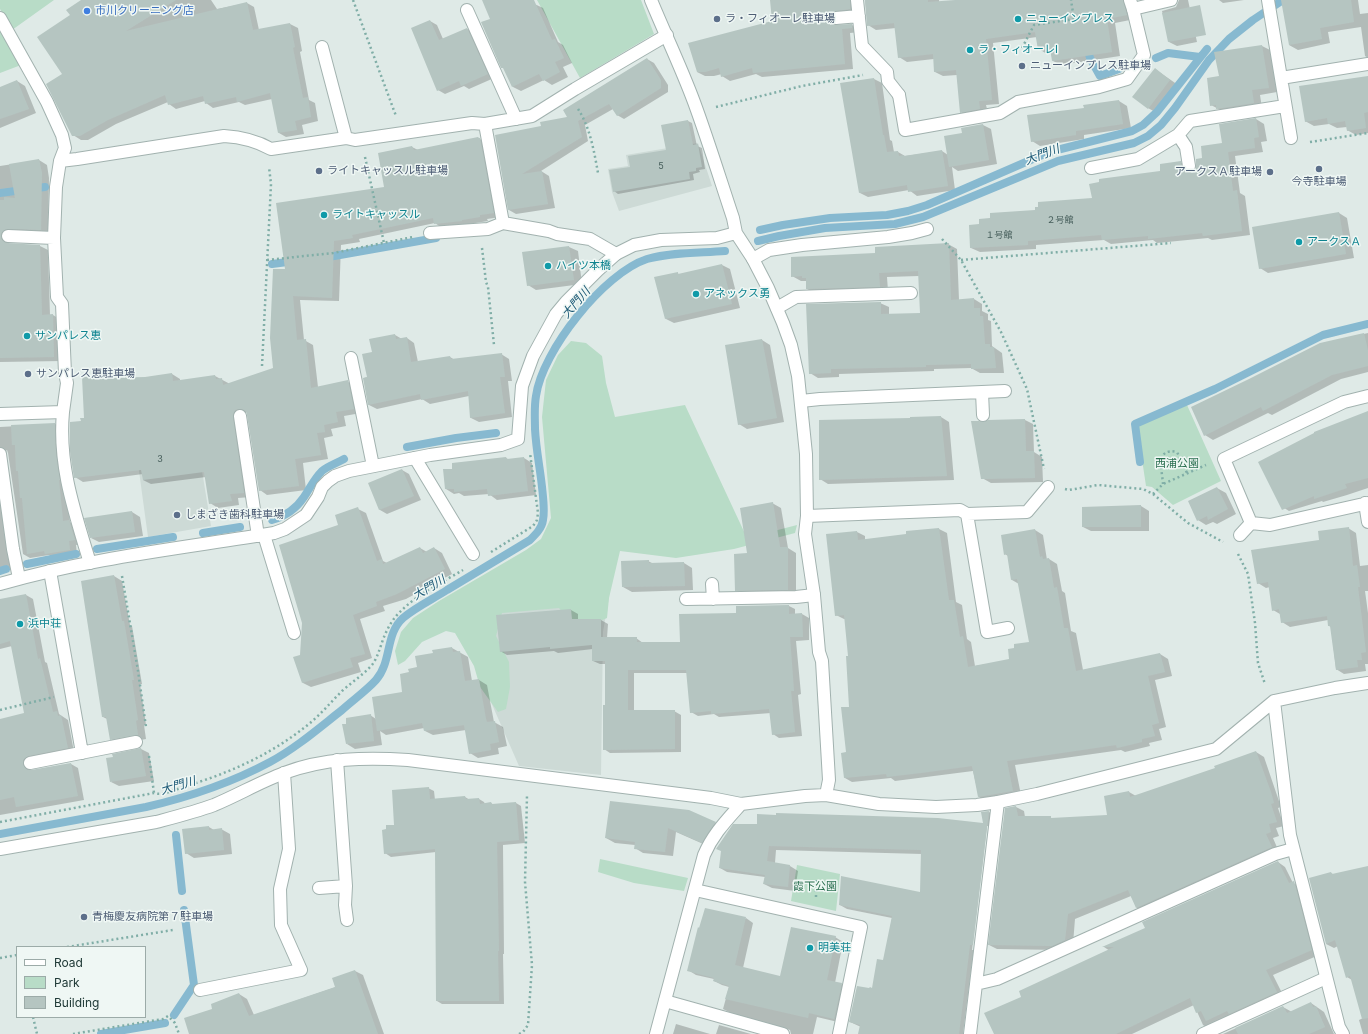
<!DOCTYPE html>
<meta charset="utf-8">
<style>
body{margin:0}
#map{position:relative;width:1368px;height:1034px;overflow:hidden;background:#dfeae7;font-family:Inter,sans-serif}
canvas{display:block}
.legend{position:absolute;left:16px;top:946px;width:130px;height:72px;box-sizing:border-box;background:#eff7f4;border:1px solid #9caba8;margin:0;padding:5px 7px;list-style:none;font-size:12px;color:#203a37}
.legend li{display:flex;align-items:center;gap:8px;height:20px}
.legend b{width:20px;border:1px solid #9caba8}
</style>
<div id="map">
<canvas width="1368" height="1034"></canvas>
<ul class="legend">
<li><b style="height:5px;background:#fff"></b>Road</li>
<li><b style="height:11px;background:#b8dcc7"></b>Park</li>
<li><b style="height:11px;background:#b5c5c1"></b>Building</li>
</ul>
</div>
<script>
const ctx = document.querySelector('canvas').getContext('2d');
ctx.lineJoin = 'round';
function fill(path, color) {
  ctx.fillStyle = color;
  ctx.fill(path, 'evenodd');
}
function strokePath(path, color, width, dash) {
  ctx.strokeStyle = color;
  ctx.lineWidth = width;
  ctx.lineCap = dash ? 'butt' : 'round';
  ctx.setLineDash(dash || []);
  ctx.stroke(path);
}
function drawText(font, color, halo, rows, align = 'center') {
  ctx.font = font + ' Inter,"Noto Sans JP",sans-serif';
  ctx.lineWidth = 3;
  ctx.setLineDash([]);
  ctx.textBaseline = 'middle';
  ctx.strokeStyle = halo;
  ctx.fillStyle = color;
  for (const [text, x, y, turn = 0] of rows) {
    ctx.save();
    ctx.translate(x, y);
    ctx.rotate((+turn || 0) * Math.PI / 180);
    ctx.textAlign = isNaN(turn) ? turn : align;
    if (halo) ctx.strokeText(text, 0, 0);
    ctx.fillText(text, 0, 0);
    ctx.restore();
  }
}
const built = new Path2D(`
 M698 143 712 186 619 211 612 192 608 169 628 166 626 155Z
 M197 440 211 526 148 537 135 442Z
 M609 598 603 632 601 775 519 766 487 693 475 609Z`);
const green = new Path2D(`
 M0 0H54L12 30 0 9Z
 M537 0H641L654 34 580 78Z
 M0 26 21 65 0 73Z
 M571 341 586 343 602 356 606 383 615 417 685 405 747 538 797 525 795 533 734 549 676 558 620 551 609 598 607 618 583 628 575 627 559 608 502 613 496 636 509 662 510 687 506 709 498 712 480 687 474 666 455 633 446 631 422 642 405 661 398 665 395 651 401 632 413 618 439 601 526 550 541 539 551 518 542 417 546 380 558 355Z
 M1187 405 1221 481 1173 505 1152 487 1146 486 1137 426Z
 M600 859 688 878 684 891 634 883 598 872Z
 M797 865 840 874 836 911 791 901Z`);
const shadow = new Path2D(`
 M82 0H211L217 9 247 3 254 7 259 30 290 24 298 28 302 51 300 52 309 100 315 103 318 121 302 125 304 134 286 137 279 133 272 99 245 105 239 102 213 108 206 103 205 101 176 109 169 104 168 102 116 124 88 140H81L73 135 63 75 71 15Z
 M483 0H526L543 8 558 42 563 45 572 63 563 67 568 77 552 85 544 80 521 91 513 87 492 19Z
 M771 0H859L858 13 836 23 837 26 852 25 860 30V32L850 33 853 69 762 77 756 74 730 81 722 76V74L714 76H705L697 72 773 21Z
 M865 0H939V2L966 0H1126L1130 20 1115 23 1120 56 1061 65 1053 61 1051 53 1047 54 1039 49 1037 37 993 43 999 104 986 105 988 113 969 117 961 112 957 75 943 76 935 72 934 59 907 62 899 57 896 28 876 30 868 25Z
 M1179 0H1188L1197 42 1177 46 1169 42 1162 11 1176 7Z
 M1219 0H1244L1223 3Z
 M1321 0H1358L1360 14 1368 13V58L1365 56 1361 27 1328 32 1330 43 1298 50 1289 45Z
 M430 21 437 25 443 39 467 29 474 34 494 78 469 89 464 86 445 94 438 90Z
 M1262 46 1270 50 1277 92 1260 95 1262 108 1226 113 1211 105 1220 77Z
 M647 59 654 63 668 85V92L624 119 617 115 613 109 585 125 588 141 541 171 549 176 555 208 516 214 509 210 496 136 542 127 568 117Z
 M1155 69 1178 85 1157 113 1148 108Z
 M1368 77V133L1356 135 1347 130V127L1337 128 1329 124 1314 126 1305 121Z
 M874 79 882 83 890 140 892 141 894 152H898L905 156 942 151 948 155 963 134 983 125 991 129 997 164 958 171 952 167 955 190 917 196 909 190 868 197 860 193Z
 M17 81 25 86 36 113 0 128V88Z
 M1119 101 1127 106 1131 128 1084 135V139L1040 146 1032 141 1085 108V106Z
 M1256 119 1264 124 1267 141 1261 142 1263 152 1235 156 1240 193 1245 196 1250 235 1212 240 1208 238 1157 243 1153 240 1111 244 1104 240 1036 245V249L980 252 971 248 980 225 1036 211 1093 199 1161 172 1180 162 1189 167 1191 174 1195 172 1203 159Z
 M688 121 692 123 697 146 702 148 705 169 699 170 700 172 693 174 694 180 618 194 614 191 631 168 668 151Z
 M478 138 487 143 501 217 487 219 488 221 469 224V225L442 228 435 223 359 239 360 242 341 245 339 301 300 300 304 340 313 345 318 387 348 382 355 386 361 413 344 416 346 426 331 429 333 436 324 438 328 459 303 463 306 490 267 495 260 490 247 412 243 415 251 497 238 498 239 505 218 508 210 503 206 477 151 484 143 480V474L83 482 75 477 82 422 85 419 83 378 105 377 108 379 145 378 172 374 180 379V381L215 376 230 384 274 369 286 270 385 188 412 147 418 150Z
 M39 160 47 165 49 178 48 234 8 241 9 244 40 246 48 250 50 315H53L61 320 62 361 0 362V166Z
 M1339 213 1347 218 1354 258 1268 273 1260 268Z
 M948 244 957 249 959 300 974 299 982 304V311L988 314V320L991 321 992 346 1002 353 1004 373H980L971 368 934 369V371L839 374V377L818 378 810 373 880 303 889 307V315L921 314 919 276 887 277 888 291 815 293 807 289V281H801L792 276 876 254Z
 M569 247 578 251 582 284 536 290 528 285 524 253Z
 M722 265 730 269 740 308 674 323 666 319 677 273 681 275Z
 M1368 333V372L1341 379 1272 415 1268 413 1213 440 1205 435 1320 344Z
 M395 335 402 339 407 338 414 343 418 362 450 357 455 360 501 354 509 359 512 381H508L512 417 479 422 471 418 469 396 430 404 422 399 377 409 369 405 364 378 368 377 373 353 371 340Z
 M762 340 770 345 784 422 747 429 739 424Z
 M1368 413V488L1347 495 1323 502 1322 501 1289 511 1281 506Z
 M941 417 949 422 954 480 828 484 820 479Z
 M1025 420 1033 424 1034 452 1042 457 1043 482 991 483 982 478 983 424Z
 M55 424 62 428 70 522 77 526 82 544 76 545 77 554 53 558 49 555 30 558 23 554 8 453 7 450 1 455 13 568 0 571V427Z
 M506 458 510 460 524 458 532 463 536 495 497 500 489 494 464 496 459 493 454 494 446 489 453 469Z
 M402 470 409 474 421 500 387 514 380 510 369 484Z
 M1217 488 1226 493 1236 514 1217 524 1213 522 1206 525 1198 520Z
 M772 503 781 508 788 548 796 553V594L744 595 736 590 748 554Z
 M1141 506 1149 511V531H1091L1083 527Z
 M358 509 366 513 383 561 387 563 420 548 427 552 434 548 442 553 452 574 406 599 383 606 385 611 360 619 372 658 358 663 361 672 311 687 303 683 301 655 339 526Z
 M132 512 140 517 143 536 99 542 91 538Z
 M1348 528 1356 533 1360 566 1368 565V591H1365L1368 613V664H1365L1366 671 1344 674 1336 669 1331 627 1329 626 1328 620 1290 627 1282 622 1280 614 1273 610 1270 587 1266 588 1258 583 1320 541Z
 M939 529 947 533 956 602 962 605 967 639 971 642 975 666 1011 660 1030 643 1019 584 1012 580 1008 556 1005 554 1035 530 1043 535 1047 560 1049 559 1057 564 1062 591 1065 593 1071 631 1076 633 1083 670 1160 654 1168 659 1172 676 1155 680 1166 727 1159 729 1162 740 1149 743 1150 746 1125 752 1121 750 1015 765 1021 795 986 801 979 797 973 771 895 781 891 778 852 782 845 778 850 707 849 657 846 619H844L836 615 857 532 865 536V540L907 535Z
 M648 561 654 564 684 563 692 568 693 590 632 592 623 587Z
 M114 576 122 581 130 625 132 626 142 684H140L146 725H144L146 739 119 744 111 739 107 719 103 717Z
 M26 595 33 599 45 662 47 663 59 714 68 720 74 752 30 764V770L31 771 71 764 78 768 84 800 0 815V720L25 714 12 646 0 649V607L5 599Z
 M789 606 795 609V615L802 614 809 618V640L796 641 801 694 798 695 802 736 779 738 773 734 771 713 719 717 714 714 698 716 691 712 688 673H634V711H674L681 715V752L610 753 604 749 606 706V664H600L593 661V649L558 653 554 651 507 655 500 651 571 610 578 614V620H601L608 624 607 638H636L643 643H681L737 614Z
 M452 648 468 657 472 681 479 680 487 685 494 722 503 727 507 746 498 748 499 754 478 758 470 753 466 730 433 735 425 731 424 728 386 735 380 731 382 745 355 749 347 744 370 715 376 719 404 692 410 673 418 668 434 654Z
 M141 749 149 753 154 781 119 786 111 782Z
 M1256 752 1264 757 1281 807 1278 808 1284 826 1276 828 1279 836 1273 838 1279 852 1144 912 1137 908 1131 896 1075 919 1073 944 1060 950 997 949 989 945 1006 809 1016 807 1024 811 1025 817H1050L1053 819 1109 816 1129 792 1136 796 1217 769Z
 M428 788 434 791 435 800 465 797 470 800 479 799 484 802 485 804 491 803 494 805 516 803 521 806 525 843 503 845 504 954H503L504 1004H442L437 1001 436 852 391 857 385 853 396 826Z
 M611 802 715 823 723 827 710 847 676 832 673 856 643 853 635 848V845L615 843 606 838Z
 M989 812 996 816 980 948H974L963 1034H859L861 1027 850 1022 873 989 884 961 892 918 847 909 840 905 921 893 922 854 776 850 775 863 790 866 798 871 795 891 772 888 764 884 765 877 727 872 720 868 722 851 717 848 734 825 984 824 982 813ZM987 826H989L974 950H972Z
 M209 827 214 830 221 829 230 834 232 854 194 858 186 853Z
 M1278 862 1285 867 1293 883 1302 887 1319 955 1273 975 1284 997 1211 1030 1203 1025 1194 1005 1132 1034H995L1022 997 1110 951 1104 947 1146 929Z
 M1368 867V1034H1363L1359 1020 1363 1018 1352 980 1347 977 1338 946 1334 948 1326 944 1331 873 1335 875Z
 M746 918 753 923 743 968 781 977 835 937 843 942 835 983 841 984 849 988 842 1023 817 1017 813 1034H791L790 1030 731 1013 723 1009 729 987 722 985 714 981V979L696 975 688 970Z
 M355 971 363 975 384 1034H191L214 1009 239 994 247 999 254 1015 336 987Z
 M1311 1003 1324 1012 1334 1034H1223L1283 1007 1292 1012Z
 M676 1024 710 1034H673Z
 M719 1025 751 1034H716Z`);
const stream = new Path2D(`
 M1087 46 1090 58 1100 76 1119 69
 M1156 58 1168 53 1200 57
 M0 193 45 187
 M760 230 783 225 830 218 887 215 908 211 927 205 1049 152 1132 131 1143 125 1157 112 1207 49
 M758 241 779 236 825 228 895 224 923 217 1058 161 1134 143 1148 136 1161 125 1175 108 1209 60 1229 39 1253 20 1283 0
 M323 258 436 238
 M272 264 295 261
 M407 447 456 438 496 433
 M1140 462 1135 424 1215 389 1323 335 1368 324
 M272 520C286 516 296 509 304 497 310 488 314 479 322 471 328 466 337 463 344 459
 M203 533 240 527
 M97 549 173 537
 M27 564 76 554
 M0 571 6 569
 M0 834 146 807C189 797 231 783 270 762 296 748 319 728 342 710 353 700 366 691 376 680 392 662 385 634 403 618 416 607 433 599 447 590 475 573 502 557 530 540 536 534 542 528 543 520 545 510 543 497 542 487 540 468 536 449 535 429 535 419 534 407 536 396 542 351 604 273 647 259 672 252 700 253 725 251
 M176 835 182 891
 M174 1015 194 985 184 910
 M101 1034 165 1023`);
const building = new Path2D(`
 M81 0H176L126 31 247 2 253 30 290 23 295 47 293 48 303 98 308 97 311 117 295 121 297 130 278 133 270 93 237 102 236 97 205 104 203 96 168 105 165 95 108 120 80 136H72L46 84 62 74 37 37 70 15 66 10Z
 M482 0H534L552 40 555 39 564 58 555 62 560 72 543 81 539 74 512 87 503 68H501L481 22 490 19Z
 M770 0H850V9L832 12 829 14V18L830 22 833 25 852 24V28L842 29 845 64 753 73 752 68 721 77 719 68 705 72H697L688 43 772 21Z
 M865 0H928V2L955 0H1123L1127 15 1107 19 1112 52 1052 61 1050 48 1038 50 1035 32 986 39 992 100 979 101 980 109 960 113 956 70 934 72 933 54 898 58 894 23 867 26Z
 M1281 0H1351L1354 22 1320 28 1322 39 1289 45Z
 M1200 5 1206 35 1168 42 1162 13Z
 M430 20 439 40 467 28 488 74 461 86 459 81 437 91 411 28Z
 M1262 45 1269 88 1252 90 1254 103 1216 109V105L1210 106 1207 78 1219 76 1214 52Z
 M647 58 661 80V88L617 116 609 104 578 121 582 137 522 174 542 171 548 204 508 210 495 135 541 126 540 122 567 117 563 110Z
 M1155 68 1170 80 1148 109 1132 97Z
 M1368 76V112L1364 113 1366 128 1347 131 1345 121 1328 124 1327 118 1305 122 1299 86Z
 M874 78 883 135H884L887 152 898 151 899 156 904 155V156L942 150 948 186 908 192 907 185 859 193 840 83Z
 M17 80 29 109 0 119V87Z
 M1119 100 1123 124 1076 131V135L1031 142 1027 115 1084 108 1083 105Z
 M1256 118 1259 137 1254 138 1255 148 1228 152 1233 191 1237 190 1242 231 1203 236 1202 233 1148 239V236L1102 240 1101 235 1028 241V245L970 248 969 225 979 224V219L990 218V213L1035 210V207H1038V202L1092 198 1089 184 1099 182V179L1160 171V164L1181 161 1183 171 1187 173H1191L1194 172 1196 168V159L1202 158 1201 146 1222 143 1219 124Z
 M688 120 693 145 698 144 702 167 696 168V171L689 172 690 179 613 192 609 170 630 167 628 156 666 150 661 125Z
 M983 124 989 160 949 167 944 136 962 133 961 128Z
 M478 137 479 138H480L494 213 480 215V217L462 220V221L434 224 433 218 352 235 353 238 334 241 332 298 293 296 297 340 306 339 311 388 348 380 354 409 336 412 338 422 324 425 325 432 317 433 321 455 295 459 299 486 259 491 247 415 246 411 239 409 235 410 233 417 244 493 230 494 232 501 209 504 204 472 143 480 141 470 74 478 70 451V422L81 421 80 418H84L82 377 105 376V378L145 377 172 373 173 381 215 375 216 379 222 378 223 385 273 368 270 338 273 269H285L276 203 384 187 378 153 412 146 414 150Z
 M39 159 42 173 41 230 8 229 2 232 1 236 2 240 7 243 40 245 42 315 53 314 54 357 0 358V200H4V197L15 198 9 164Z
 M1339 212 1346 254 1259 269 1252 227Z
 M949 243 951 300 974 298V308H980V316H983L985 344H990V347H994L996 368 971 369V364L926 365V367L831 369V373L809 374 806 304 881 302V314L920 313 918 271 879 273 880 287 806 289V278H802V276L791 277V257L875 253V247Z
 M569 246 574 280 527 286 522 252Z
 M722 264 732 304 665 319 654 277 678 272V274Z
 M1364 333 1368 350V366L1332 375 1263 411 1261 407 1204 436 1191 407 1249 379 1320 343Z
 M395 334 396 339 407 337 411 362 450 356 451 359 502 353 505 377H500L505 413 470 418 468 391 421 400 420 394 368 405 363 378 367 377 362 354 372 352 369 339Z
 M762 339 777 418 738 425 725 345Z
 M1368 411V478L1345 484 1347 488 1314 499V496L1282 510 1258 462 1314 433V432Z
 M941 416 947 476 819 480V420L910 418V417Z
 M1025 419 1026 451H1034L1035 478 981 479 971 421H979L983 422 988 420Z
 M55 423 56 452 60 480H59L63 521 69 520 75 540 69 541 70 550 45 554 44 551 27 554 22 498H20L18 471H16L15 445H12L11 425Z
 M506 457 507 459 524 457 528 491 488 496 487 489 454 492V489H445L443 469H452V463Z
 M402 469 414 496 379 510 368 483Z
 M1217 487 1228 509 1208 520 1207 516 1197 521 1188 501Z
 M773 502 780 547H788V590L735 591 734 554 747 553 740 508Z
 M1141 505V527H1082V507Z
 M358 507 377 561 382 559 383 564 420 547 423 553 434 547 445 569 397 594 376 602 377 606 353 615 365 654 350 658 353 667 302 683 293 657 300 655 302 623 279 545 338 525 335 515Z
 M132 511 135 532 90 538 84 518Z
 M1349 527 1353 566 1357 565 1360 587H1358L1366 652 1361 653 1362 660H1357L1358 667 1336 670 1330 626H1328L1327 616 1281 623 1279 609 1272 611 1268 582 1257 584 1251 550 1319 540 1318 531Z
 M939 528 949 600H954L960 637 963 636 968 667 1009 659 1008 649 1014 648V644L1029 642 1017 579 1011 580 1007 554 1004 555 1001 535 1035 529 1040 557 1042 556 1043 559 1049 558 1054 588 1057 587 1064 628H1068L1076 671 1160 653 1165 672 1148 676 1159 723 1152 725 1155 736 1142 739V742L1117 748 1116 745 1007 761 1013 791 978 797 972 766 921 773 887 777 886 774 844 778 841 753 846 752 841 707H849L846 656H848L844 615 835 616 826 534 857 531 858 540 906 534V531Z
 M649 560V563L684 562 685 586 622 587 621 561Z
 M114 575 122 621H124L134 680H132L138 720 136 721 138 735 110 740 106 717H102L81 581Z
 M26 594 38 659 40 658 53 712 57 711 58 716 61 715 68 748 28 756 23 760V765L27 770H31L71 763 78 796 16 807 14 797 0 800V719L24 713 10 641 0 644V599Z
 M789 605V614L802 613 803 637H790L794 691H791L795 732 772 735 769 709 711 714V711L690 713 686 670H628V710H675V749L603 750V705H605V661H592V645L550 649V647L500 652 496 615 571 609 572 619H601V637H637V642H680L679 614 736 613V606Z
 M452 647 453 652 460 651 465 681 479 679 486 719 487 722 495 721 499 742 490 744 491 750 469 754 464 725 424 731 422 723 377 731 372 697 402 692 400 674 409 672 408 669 417 667 415 656 433 653 432 650Z
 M371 714 374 741 346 744 342 724H346V718Z
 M141 748 146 776 110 782 106 758 113 757 112 754Z
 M1256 751 1271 792 1274 803 1271 804 1277 822 1269 824 1271 832 1266 834 1272 847 1136 908 1128 890 1068 914 1065 940 1052 946 988 945 1005 808 1016 806 1018 816H1051V818L1107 815 1104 796 1129 791 1130 797 1215 768 1214 766Z
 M429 787 430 799 465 796 466 799 479 798 480 804 491 802 492 804 516 802 519 840 497 842 499 951H498L499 1001H436L435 849 384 854 382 830 386 829V825H394L392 790Z
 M610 801 689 810 716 822 702 843 668 828 665 852 634 849 635 842 605 838Z
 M989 811 973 945H970L959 1034H858L860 1025 849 1022 857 986 869 988 870 987 872 988 877 959 883 960 892 916 839 905 841 876 920 892 921 850 769 846 767 861 790 865 788 887 763 884 765 875 719 868 721 851 716 849 733 824H757V814L776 815V813L938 818 983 823 981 812Z
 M209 826V830L222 828 224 850 185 854 182 829Z
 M1278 861 1289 883 1294 881 1312 950 1266 970 1277 992 1229 1014 1227 1011 1206 1021 1201 1011 1196 1013 1190 998 1116 1034H994L984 1013 1021 997 1019 991 1114 947H1102L1145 928 1142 922Z
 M1368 866V1018L1362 1019 1350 976 1346 978 1335 940 1326 944 1309 878 1331 872 1332 874Z
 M705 908 746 917 735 965 780 976 791 927 836 936 827 980 842 983 834 1019 809 1013 808 1018 725 999 729 986 713 981 714 978 687 971 698 927 699 928Z
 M355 970 378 1034H189L184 1018 212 1009 211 1004 239 993 249 1016 335 987 332 978Z
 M1311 1002 1313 1007 1316 1006 1325 1027 1309 1034H1238L1235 1028 1283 1006 1287 1013Z`);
const path = new Path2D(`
 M353 0 396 116
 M1022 48 1034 25 1074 19 1071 0
 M716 107 802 86 863 75
 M578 109C590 127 594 151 598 173
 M1310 142 1368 133
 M365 157 384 243
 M942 239 961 260 1001 332 1027 389 1044 469
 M482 248 486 282 488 287 494 345
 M267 260 333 253 413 237
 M961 260 1171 243
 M262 366 271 184 269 167
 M1163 484C1162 470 1155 447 1177 452L1187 473
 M1065 489 1069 490 1098 485 1143 489 1153 494 1188 523 1223 542
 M1153 494 1163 484 1206 465
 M491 552 533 526 537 520 538 513 530 453
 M1238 554 1248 574 1255 623 1258 663 1265 684
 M122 576 138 671 146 727
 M0 710 54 697
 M149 756 154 793
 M0 822 154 793C163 796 177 789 186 786 230 773 274 753 310 723 321 714 331 702 342 691 352 682 363 675 372 665 378 657 380 647 384 637 388 627 394 617 402 610 419 593 443 582 463 570
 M816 897V877
 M67 947 173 930
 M0 958 17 955
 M33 1017 37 1034
 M73 1034 163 1019 168 1016 175 1023 179 1034
 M519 1034 523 1032 528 1025 532 965 525 882 527 795`);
const service = new Path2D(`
 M857 0 862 46 887 72 888 81 899 95
 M1130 0 1133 9
 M1268 0 1291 138
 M467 10 516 119
 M0 18 47 102 62 135 65 148 60 161 56 187 54 238 57 297 62 304 65 373 67 383 63 412
 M836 18 859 16
 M322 47 346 138
 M1281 78 1368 64
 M485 124 503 223 549 231 557 234 590 239 616 254
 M1178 135 1186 147 1189 166
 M60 161 77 159 224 136C240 137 257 141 271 149L346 138 355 140 472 123 485 124 532 116 575 89 667 35
 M1091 168 1138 159 1178 135 1190 121 1285 106
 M430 233 488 229 503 223
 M8 236 54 238
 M753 259 769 250 802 245 888 237 912 233 927 229
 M777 308 796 297 911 293
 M351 358 373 466
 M982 392 983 415
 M1368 396 1344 402 1224 459 1251 523 1270 525 1368 503
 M801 401 820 399 1005 391
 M0 414 63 412C58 466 75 513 90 563
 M240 416 258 536
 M0 454 13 549 19 578
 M415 458 473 554
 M1365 503 1368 522
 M967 514 1027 512 1048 487
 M807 516 960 510 967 514 987 632 1008 628
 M264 535 294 633
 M1240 535 1251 523
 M50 571 82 753
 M712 584 713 599
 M686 599 796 597 814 595
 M337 760 346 886 345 905 347 920
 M30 763 136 742
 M319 888 346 886
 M695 890 861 927 839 1034
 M976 984 997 979 1275 854 1293 849
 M200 990 301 970 281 925 280 889 289 849 284 773
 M665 1001 783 1034
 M970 1034 998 802
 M1203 1034 1326 978`);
const minor = new Path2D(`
 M651 0C665 34 681 67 694 102 708 140 720 179 733 218L736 233 753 259 768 288 783 323 791 345 798 376 806 454 807 516 805 534 814 595 819 652 822 661 829 780 826 795
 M899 95 905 130 1000 113 1018 102 1099 87 1127 79 1144 55 1133 9 1171 0
 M0 584C89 558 183 548 274 533L285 529 306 515 318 497 322 487 328 481 335 476 349 471 430 455 501 445 518 439 522 386 533 356 556 314 566 302 598 270 616 254 634 245 661 240 717 238 736 233
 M1274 701 1290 835 1339 1027 1343 1034
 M0 849 156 822C175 817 195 812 214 805 238 795 260 782 284 773 324 758 366 757 408 760L711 798 741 804 805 796 826 795 879 804 936 807 977 805 998 802 1037 794 1216 749 1274 701 1335 688 1368 683
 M656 1034 704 855C713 834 726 821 741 804`);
const markers = [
 [87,11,4,"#3f7fe0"],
 [717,19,4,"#5c6f8a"],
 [1018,19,4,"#0f9aa8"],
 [970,50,4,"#0f9aa8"],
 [1022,66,4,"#5c6f8a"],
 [1319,169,4,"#5c6f8a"],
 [319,171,4,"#5c6f8a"],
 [1270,172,4,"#5c6f8a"],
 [324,215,4,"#0f9aa8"],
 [1299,242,4,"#0f9aa8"],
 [548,266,4,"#0f9aa8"],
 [696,294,4,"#0f9aa8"],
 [27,336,4,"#0f9aa8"],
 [28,374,4,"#5c6f8a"],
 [177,515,4,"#5c6f8a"],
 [20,624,4,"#0f9aa8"],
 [84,917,4,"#5c6f8a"],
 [810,948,4,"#0f9aa8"]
];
const numberNames = [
 ["5",661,166],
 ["２号館",1060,220],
 ["１号館",999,235],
 ["3",160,459]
];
const shopNames = [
 ["市川クリーニング店",95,11]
];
const serviceNames = [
 ["ラ・フィオーレ駐車場",725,19],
 ["ニューインプレス駐車場",1030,66],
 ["ライトキャッスル駐車場",327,171],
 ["アークスＡ駐車場",1262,172,"right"],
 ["今寺駐車場",1319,182,"center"],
 ["サンパレス恵駐車場",36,374],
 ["しまざき歯科駐車場",185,515],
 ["青梅慶友病院第７駐車場",92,917]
];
const cultureNames = [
 ["ニューインプレス",1026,19],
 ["ラ・フィオーレⅠ",978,50],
 ["ライトキャッスル",332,215],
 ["アークスＡ",1307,242],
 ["ハイツ本橋",556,266],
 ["アネックス勇",704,294],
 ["サンパレス恵",35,336],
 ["浜中荘",28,624],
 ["明美荘",818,948]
];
const parkNames = [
 ["西浦公園",1177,464],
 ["霞下公園",815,887]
];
const waterNames = [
 ["大門川",1042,155,-21],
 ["大門川",576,303,-49],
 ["大門川",429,588,-31],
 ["大門川",178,786,-16]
];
fill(built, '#cddad6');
fill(green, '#b8dcc7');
fill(shadow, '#0003');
strokePath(stream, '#87b9d0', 8);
fill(building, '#b5c5c1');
strokePath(service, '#a2b2af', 14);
strokePath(minor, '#a2b2af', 14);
strokePath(path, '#80aea7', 2.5, [2, 3]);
strokePath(service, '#fff', 12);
strokePath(minor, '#fff', 12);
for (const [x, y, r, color] of markers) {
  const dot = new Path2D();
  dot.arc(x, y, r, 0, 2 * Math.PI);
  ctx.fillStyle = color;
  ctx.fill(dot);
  strokePath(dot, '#eff7f4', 1.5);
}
drawText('9px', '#455d5a', null, numberNames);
drawText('11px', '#366cbe', '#eff7f4', shopNames, 'left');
drawText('11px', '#4e5e75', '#eff7f4', serviceNames, 'left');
drawText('11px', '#0d838f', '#eff7f4', cultureNames, 'left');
drawText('11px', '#2b7051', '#eff7f4', parkNames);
drawText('italic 12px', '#1b5875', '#eff7f4', waterNames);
</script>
